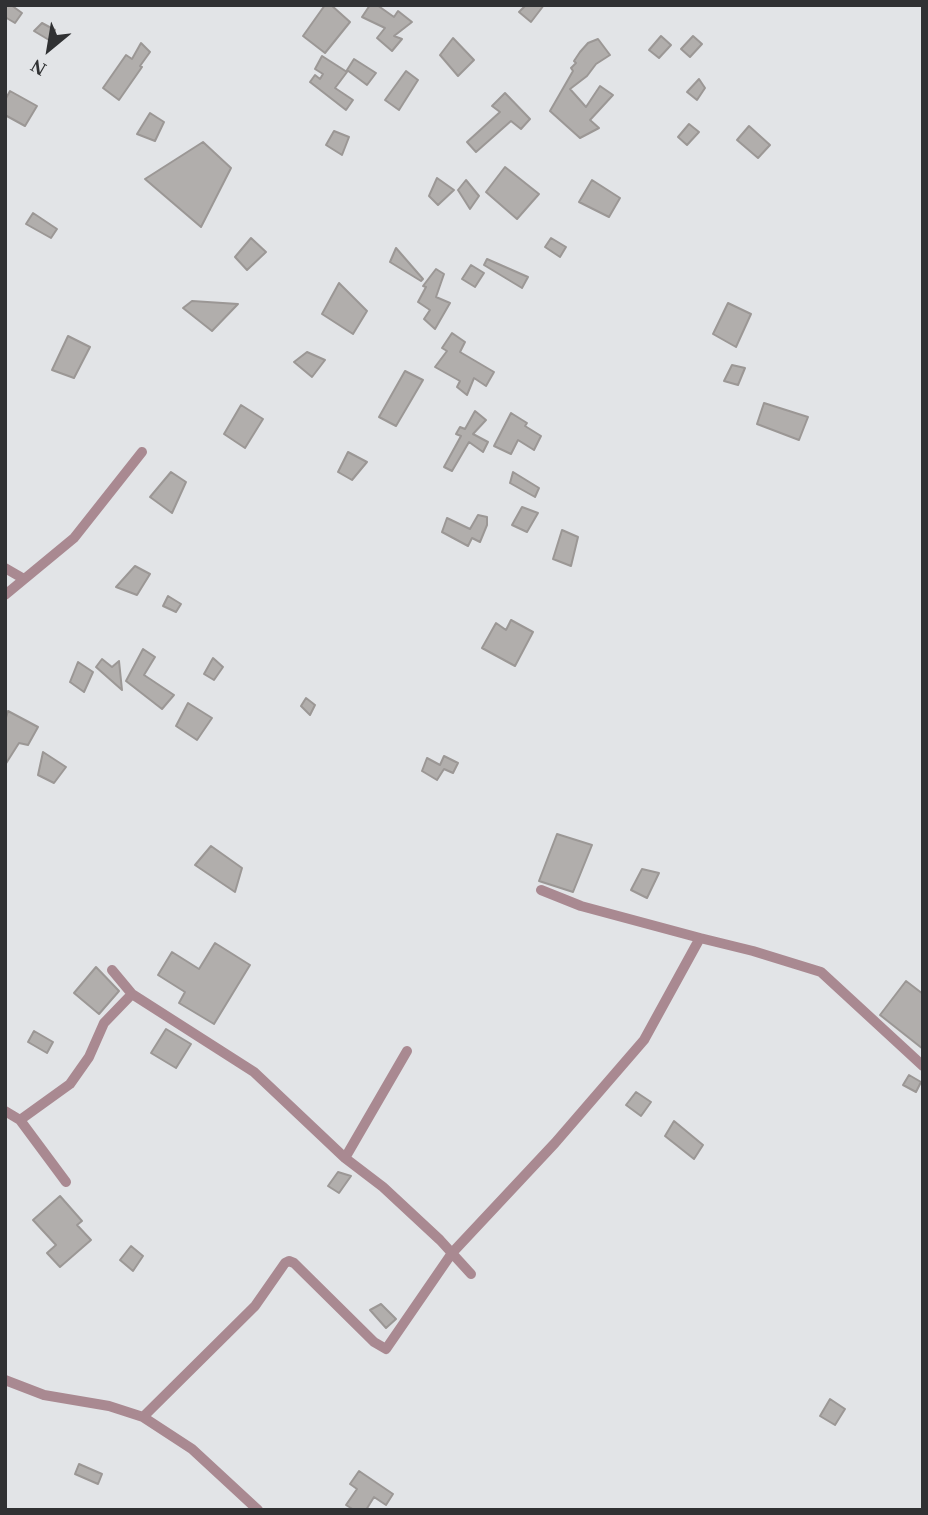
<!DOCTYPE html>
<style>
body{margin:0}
#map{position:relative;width:928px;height:1515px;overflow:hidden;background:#e2e4e7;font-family:"Times New Roman",serif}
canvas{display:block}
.frame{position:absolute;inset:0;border:7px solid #303133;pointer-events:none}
.north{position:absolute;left:14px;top:14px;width:70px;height:70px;-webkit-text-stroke:5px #e2e4e7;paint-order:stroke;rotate:210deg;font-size:19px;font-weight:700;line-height:28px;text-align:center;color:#303133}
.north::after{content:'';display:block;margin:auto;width:24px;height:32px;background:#303133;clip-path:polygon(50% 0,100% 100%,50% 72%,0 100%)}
</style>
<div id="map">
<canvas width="928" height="1515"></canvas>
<div class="frame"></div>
<div class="north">N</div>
</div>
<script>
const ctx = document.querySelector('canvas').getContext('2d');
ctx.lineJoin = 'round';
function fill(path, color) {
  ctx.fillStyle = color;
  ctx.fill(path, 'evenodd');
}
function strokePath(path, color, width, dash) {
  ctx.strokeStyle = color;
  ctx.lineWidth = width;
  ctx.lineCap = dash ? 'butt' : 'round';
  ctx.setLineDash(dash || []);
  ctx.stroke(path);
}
const building = new Path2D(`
 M5 5H11L22 13 15 23 5 17Z
 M325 5H331L350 22 325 53 303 36Z
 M370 5H377L394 17 398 11 412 22 394 36 402 39 392 51 377 38 385 28 362 17Z
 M526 5H544L531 22 519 12Z
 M42 23 55 30 49 40 34 31Z
 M661 36 671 45 659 58 649 50Z
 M693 36 702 44 690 57 681 49Z
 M453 38 474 60 458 76 440 55Z
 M598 39 610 55 596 64 587 76 570 89 586 107 600 86 613 95 590 120 599 128 580 138 550 111 573 71 571 68 576 63 574 61 580 52 588 43Z
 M141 43 150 52 140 66 142 67 119 100 103 88 126 55 132 59Z
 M322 56 347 72 335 88 353 100 346 110 310 82 315 75 320 79 323 74 315 69Z
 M354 59 376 73 367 85 347 70Z
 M406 71 418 80 399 110 385 100Z
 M699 79 705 88 697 100 687 92Z
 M10 91 37 106 25 126 5 115V100Z
 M505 93 530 119 521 129 511 121 476 152 467 142 500 112 492 106Z
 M150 113 164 122 155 141 137 134Z
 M689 124 699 132 687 145 678 137Z
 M749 126 770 145 758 158 737 140Z
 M334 131 349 137 342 155 326 145Z
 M203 142 231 168 201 227 145 179Z
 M505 167 539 194 517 219 486 192Z
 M437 178 454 190 438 205 429 196Z
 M466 180 479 196 470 209 458 190Z
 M592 180 620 198 609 217 579 202Z
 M33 213 57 229 51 238 26 224Z
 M251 238 266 252 247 270 235 257Z
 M551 238 566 247 560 257 545 247Z
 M396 248 423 279 421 281 390 262Z
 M487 259 528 277 522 288 484 265Z
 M471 265 484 273 475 287 462 279Z
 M436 269 444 274 436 297 450 303 435 329 424 319 430 310 418 302 426 287 423 286Z
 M339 283 367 311 353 334 322 314Z
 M192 301 238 304 212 331 183 308Z
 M728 303 751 314 736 347 713 334Z
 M452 333 465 342 460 352 494 372 486 386 474 378 467 395 457 387 460 381 435 367 447 351 442 348Z
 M68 336 90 347 74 378 52 370Z
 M307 352 325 360 312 377 294 362Z
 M732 365 745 368 738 385 724 381Z
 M405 371 423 380 396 426 379 417Z
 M764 403 808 417 799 440 757 424Z
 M241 405 263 419 245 448 224 434Z
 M475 411 486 420 473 434 488 442 483 452 469 442 452 471 444 467 461 436 456 434 460 427 465 429Z
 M511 413 527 423 525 426 541 436 534 450 518 440 511 454 494 446Z
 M348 452 367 462 352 480 338 472Z
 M171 472 186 482 172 513 150 497Z
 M513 472 539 488 535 497 510 483Z
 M522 507 538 513 527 532 512 525Z
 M478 515 487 517V525L480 542 472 538 468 546 442 532 447 518 470 529Z
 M562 530 578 537 571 566 553 559Z
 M135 566 150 574 137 595 116 587Z
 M168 596 181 604 176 612 163 606Z
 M511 620 533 632 515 666 482 648 496 623 506 630Z
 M143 649 155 657 144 675 174 695 162 709 126 681Z
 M213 658 223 667 214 680 204 674Z
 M102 659 112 667 119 661 122 690 96 667Z
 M78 662 93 672 84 692 70 682Z
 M306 698 315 705 310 715 301 706Z
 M188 703 212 718 197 740 176 726Z
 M8 711 38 727 28 745 19 743 5 765V721Z
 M43 752 66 767 54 783 38 775Z
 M444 756 458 763 453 773 444 769 437 780 422 771 427 758 440 765Z
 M557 834 592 845 573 892 539 881Z
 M211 846 242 868 235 892 195 865Z
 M642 869 659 873 647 898 631 890Z
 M215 943 250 965 214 1024 179 1003 185 992 158 975 172 952 199 969Z
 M96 967 119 991 99 1014 74 993Z
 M906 981 923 994V1049L880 1015Z
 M166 1029 191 1044 176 1068 151 1053Z
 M34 1031 53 1042 47 1053 28 1042Z
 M909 1075 921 1082 916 1092 903 1085Z
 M636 1092 651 1102 641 1116 626 1105Z
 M674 1121 703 1145 694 1159 665 1136Z
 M338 1172 351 1176 339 1193 328 1186Z
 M60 1196 82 1221 77 1225 91 1240 60 1267 47 1253 56 1245 33 1220Z
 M131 1246 143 1256 133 1271 120 1260Z
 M381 1304 396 1319 386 1328 370 1310Z
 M830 1399 845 1409 835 1425 820 1416Z
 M79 1464 102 1474 98 1484 75 1474Z
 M359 1471 393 1494 386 1505 374 1497 366 1510H354L346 1505 357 1489 350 1484Z`);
const street = new Path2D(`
 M5 568 24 579
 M5 595 74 538 142 452
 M700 938 753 951 821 972 923 1066
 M132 994 254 1072 345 1158 383 1187 440 1240 471 1274
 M5 1111 20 1120 66 1182
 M20 1120 70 1084 89 1057 104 1023 132 994 112 970
 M345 1158 407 1051
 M5 1380 44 1395 109 1406 143 1417 192 1449 258 1510
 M143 1417 255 1306 285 1263 289 1261 294 1263 374 1342 386 1349 452 1253 555 1143 644 1040 700 938 581 906 541 890`);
fill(building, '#b1aeac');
strokePath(building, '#9b9795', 2);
strokePath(street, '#a98991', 10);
</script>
